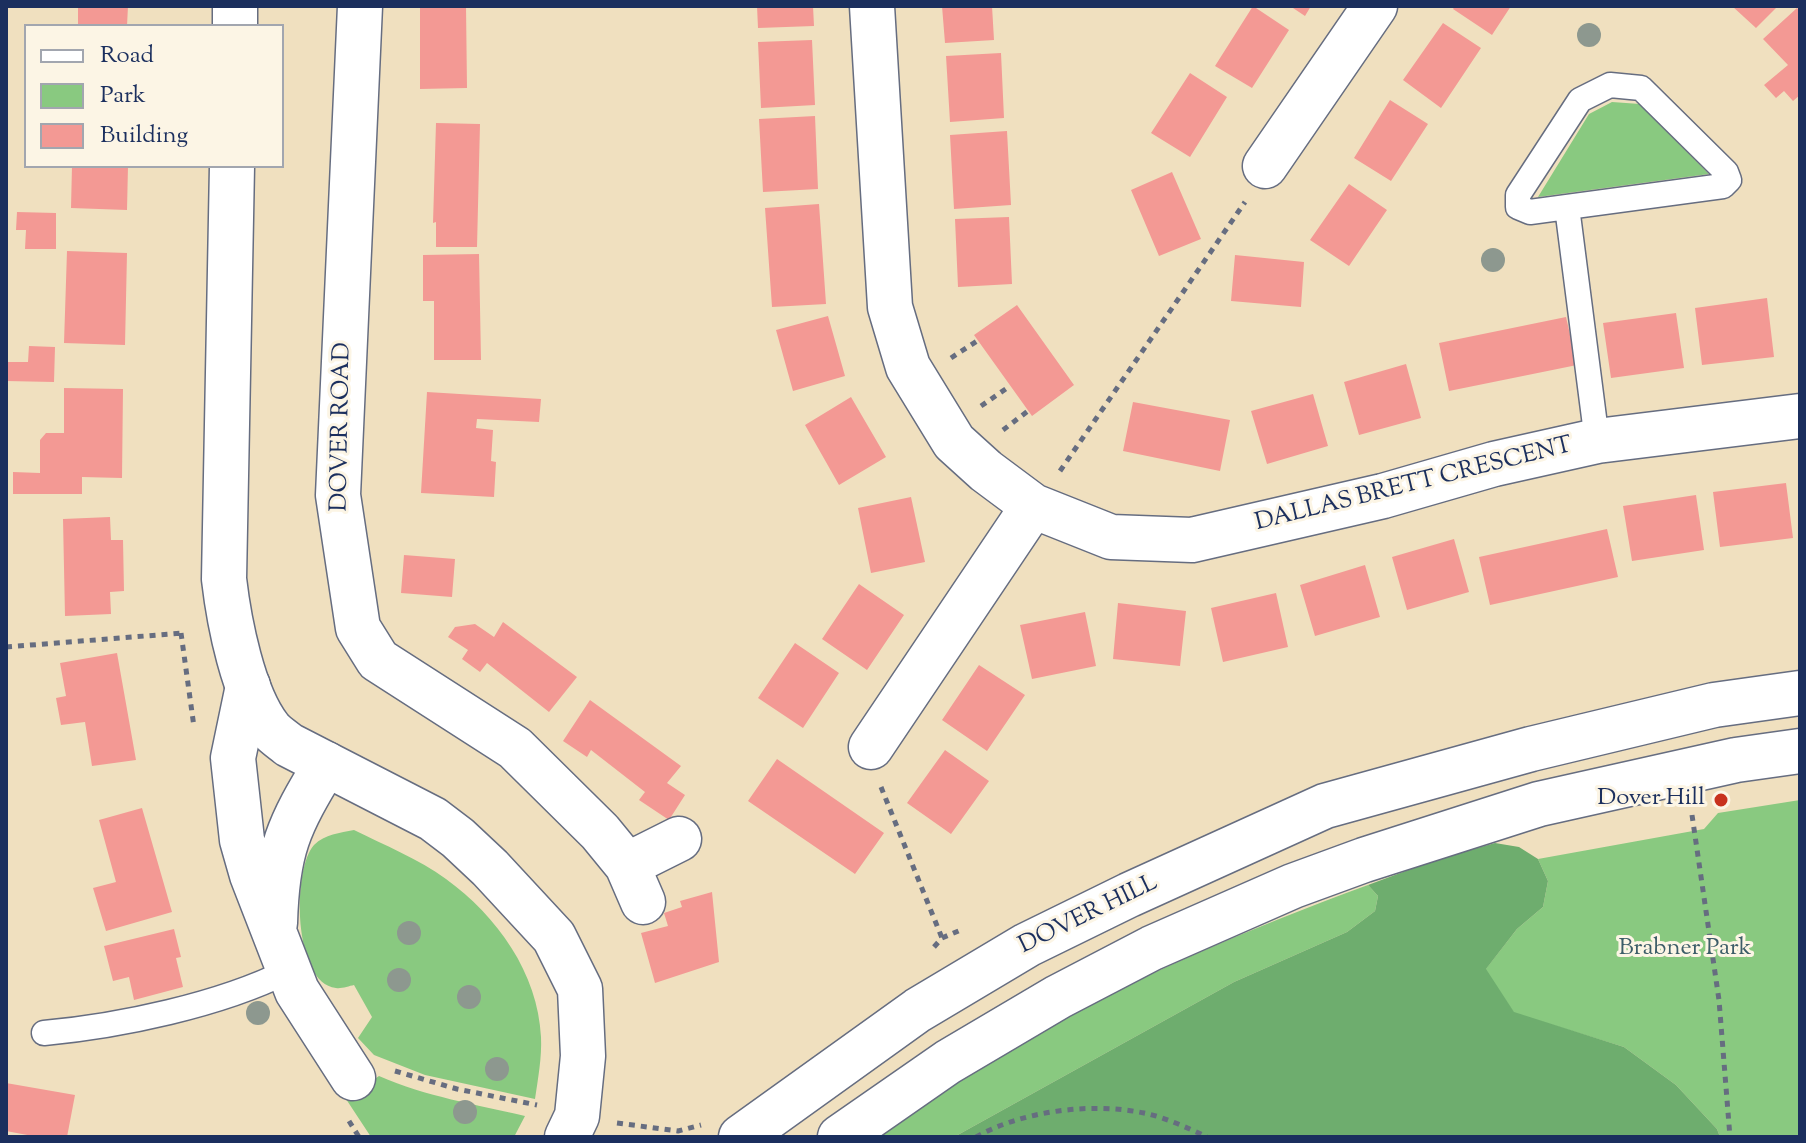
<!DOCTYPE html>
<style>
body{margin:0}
#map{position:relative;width:1806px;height:1143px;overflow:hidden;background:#f0e0bf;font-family:"Sorts Mill Goudy",serif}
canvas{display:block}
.frame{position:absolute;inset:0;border:8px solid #1b2f5e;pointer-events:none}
.legend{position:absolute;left:24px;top:24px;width:260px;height:144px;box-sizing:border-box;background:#fcf5e5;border:2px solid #a2a6af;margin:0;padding:10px 14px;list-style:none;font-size:24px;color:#1b2f5e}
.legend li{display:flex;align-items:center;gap:16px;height:40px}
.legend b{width:40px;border:2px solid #a2a6af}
</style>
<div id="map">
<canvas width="1806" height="1143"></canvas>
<div class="frame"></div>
<ul class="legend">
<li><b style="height:10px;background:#fff"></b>Road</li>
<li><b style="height:22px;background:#89c980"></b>Park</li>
<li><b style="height:22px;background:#f39994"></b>Building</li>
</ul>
</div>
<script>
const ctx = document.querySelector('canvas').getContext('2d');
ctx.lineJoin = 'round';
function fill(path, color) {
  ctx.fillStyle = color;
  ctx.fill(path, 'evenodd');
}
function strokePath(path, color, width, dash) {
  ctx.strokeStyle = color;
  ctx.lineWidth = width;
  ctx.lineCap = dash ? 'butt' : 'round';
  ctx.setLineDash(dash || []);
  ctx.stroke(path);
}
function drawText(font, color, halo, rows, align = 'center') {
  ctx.font = font + ' "Sorts Mill Goudy",serif';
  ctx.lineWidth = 6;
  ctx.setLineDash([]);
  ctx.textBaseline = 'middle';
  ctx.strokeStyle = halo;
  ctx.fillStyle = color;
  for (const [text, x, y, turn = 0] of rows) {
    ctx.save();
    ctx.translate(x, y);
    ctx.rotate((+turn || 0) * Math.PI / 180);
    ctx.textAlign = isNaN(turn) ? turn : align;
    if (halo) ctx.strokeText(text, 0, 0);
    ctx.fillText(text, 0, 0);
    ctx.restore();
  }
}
const green = new Path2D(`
 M1612 102 1640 104 1709 174 1538 197 1589 114Z
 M1800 800V1137H1720L1717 1129 1676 1085 1624 1047 1514 1013 1485 970 1517 929 1543 907 1548 881 1538 859 1704 829 1718 813Z
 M354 830C384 845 419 859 446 879 497 916 538 973 541 1037 542 1057 538 1079 535 1099L425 1075 374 1055 358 1038 372 1017 354 985C349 986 341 989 336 988 293 983 292 869 314 845 325 834 340 833 354 830Z
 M1368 885 1378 896 1375 911 1347 932 1234 982 954 1137H863C915 1105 966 1071 1019 1041 1131 979 1248 929 1368 885Z
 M379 1076C427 1097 475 1104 525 1116L514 1137H371L346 1099Z`);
const forest = new Path2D(`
 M1495 843 1519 847 1538 859 1548 881 1543 907 1517 929 1486 969 1514 1012 1624 1047 1676 1085 1717 1129 1720 1137H954L1234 982 1347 932 1375 911 1378 896 1368 885 1438 859Z`);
const building = new Path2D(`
 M78 6H128L127 26H78Z
 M420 6H466L467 88 420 89Z
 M757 6H813L814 26 758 28Z
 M942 6H992L994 40 945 43Z
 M1253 6 1289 30 1252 88 1215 66Z
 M1290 6H1311L1305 16Z
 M1455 6H1511L1492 35 1453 9Z
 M1732 6H1778L1756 28Z
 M1797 8 1800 11V95L1793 101 1784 91 1776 98 1764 85 1788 65 1763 39Z
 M1443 23 1481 48 1441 108 1403 80Z
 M812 40 815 105 761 108 758 42Z
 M1001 53 1004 118 950 122 946 56Z
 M1190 73 1227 97 1190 157 1151 133Z
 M1390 100 1428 124 1391 181 1354 158Z
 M815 116 818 189 763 192 759 119Z
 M436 123 480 124 477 247H436V222L433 223Z
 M1007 131 1011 205 954 209 950 135Z
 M72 166H128L127 210 71 208Z
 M1172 172 1201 239 1159 256 1131 190Z
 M1349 184 1387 210 1349 266 1310 240Z
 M819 204 826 304 772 307 765 208Z
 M17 212 56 213V249H25L26 230H16Z
 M1009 217 1012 284 958 287 955 219Z
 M67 251 127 253 125 345 64 343Z
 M479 254 481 360H434V301H423V255Z
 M1235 255 1304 262 1301 307 1231 301Z
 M1767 298 1774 357 1702 365 1695 308Z
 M1017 305 1074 385 1032 416 974 335Z
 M1676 313 1684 368 1611 378 1603 323Z
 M828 316 845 376 793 391 776 330Z
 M1566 317 1577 365 1449 391 1439 343Z
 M29 346 55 347 54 382 6 381V362H28Z
 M1406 364 1421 418 1359 435 1344 382Z
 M64 388 123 389 122 478 82 477V494H13V472L40 473V440L46 433H64Z
 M427 392 541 399 539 422 477 419 476 428 493 430 491 461 496 462 494 497 421 493Z
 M1313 394 1328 446 1267 464 1251 411Z
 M851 397 886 457 839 485 805 425Z
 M1133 402 1230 420 1220 471 1123 451Z
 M1786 483 1793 538 1720 547 1713 492Z
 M1696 495 1704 550 1632 561 1623 506Z
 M911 497 925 562 871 573 858 508Z
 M110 517 111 540H123L124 591 110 592 111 614 65 616 63 519Z
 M1607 529 1618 577 1490 605 1479 557Z
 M1454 539 1469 592 1407 610 1392 557Z
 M404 555 455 559 452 597 401 593Z
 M1365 565 1380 617 1315 636 1300 585Z
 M859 584 904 615 867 670 822 639Z
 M1276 593 1288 647 1223 662 1211 608Z
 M1118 603 1186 611 1180 666 1113 659Z
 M1085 612 1096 666 1032 679 1020 625Z
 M503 622 577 677 549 712 487 663 480 672 462 659 468 650 448 637 455 627 475 624 494 637Z
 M795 643 839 673 803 728 758 698Z
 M117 653 136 760 92 766 85 722 61 725 56 698 66 696 60 663Z
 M979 665 1025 695 987 751 942 720Z
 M590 700 681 766 667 783 685 795 669 820 639 800 645 792 591 750 587 757 563 741Z
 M945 750 989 781 951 834 907 803Z
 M777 759 884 833 855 874 748 801Z
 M142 808 172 912 106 931 93 888 116 882 99 820Z
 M712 892 719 962 655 983 641 933 668 926 664 913 682 907 680 901Z
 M174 929 181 957 176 958 183 987 134 1000 129 977 113 981 104 946Z
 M6 1083 75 1095 67 1137H38L6 1131Z`);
const path = new Path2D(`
 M951 358 977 341
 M981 406 1010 386
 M1003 430 1028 411
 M1060 471 1245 202
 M181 633 194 727
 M6 647 183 633
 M881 787 942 938
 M1692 815 1719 1000 1730 1137
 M934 947 942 938 963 929
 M395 1071 457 1089 537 1105
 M349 1121 359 1137
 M617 1123 678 1131 701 1125
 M976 1137C1022 1111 1091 1102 1144 1113 1164 1117 1188 1128 1207 1137`);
const lane = new Path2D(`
 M1567 207 1530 212 1518 207V195L1580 100 1610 85 1641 88 1726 172 1729 180 1723 186 1567 207 1597 441
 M44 1033C120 1026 220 1005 288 971`);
const street = new Path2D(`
 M360 6 338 495 358 628 378 660 515 748 600 832 627 865 643 902
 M872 6 890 307 908 367 954 442 986 471 1033 506 1111 537 1192 540 1383 496 1494 464 1597 441 1800 416
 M1265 166 1375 6
 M248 686 233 758 242 840 252 875 297 991 353 1078
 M871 747 1033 506
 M627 865 679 839
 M275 923C277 850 288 826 326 764`);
const secondary = new Path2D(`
 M235 26V6
 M232 166 224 579C229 622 243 695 270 729 275 735 283 740 289 745L433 819 458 838 490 868 554 937 580 989 583 1056 577 1116 567 1137
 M741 1137 918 1010 1027 945 1129 895 1325 806 1531 749 1714 705 1800 693
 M840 1137 948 1062 1058 997 1152 948 1293 886 1364 860 1539 804 1736 760 1800 751`);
const trees = [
 [1589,35],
 [1493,260],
 [409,933],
 [399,980],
 [469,997],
 [258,1013],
 [497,1069],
 [465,1112]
];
const markers = [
 [1721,800,8,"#c8321e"]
];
const streetNames = [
 ["DOVER ROAD",343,427,-89],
 ["DALLAS BRETT CRESCENT",1414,486,-14],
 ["DOVER HILL",1089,916,-26]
];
const poiNames = [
 ["Dover Hill",1705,800]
];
const parkNames = [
 ["Brabner Park",1685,950]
];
fill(green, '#89c980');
fill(forest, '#6ead6e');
fill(building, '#f39994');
strokePath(lane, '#666d80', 27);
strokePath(street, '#666d80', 47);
strokePath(secondary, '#666d80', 47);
strokePath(path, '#666d80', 5, [6, 6]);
strokePath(lane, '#fff', 24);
strokePath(street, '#fff', 44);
strokePath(secondary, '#fff', 44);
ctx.fillStyle = '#8d988f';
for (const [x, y] of trees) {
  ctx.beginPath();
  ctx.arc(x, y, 12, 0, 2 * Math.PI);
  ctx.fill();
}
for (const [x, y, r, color] of markers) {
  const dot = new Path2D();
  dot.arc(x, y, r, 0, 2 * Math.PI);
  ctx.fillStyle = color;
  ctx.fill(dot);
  strokePath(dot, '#fcf5e5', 3);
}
drawText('24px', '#1b2f5e', '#fcf5e5', streetNames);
drawText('24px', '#1b2f5e', '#fcf5e5', poiNames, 'right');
drawText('24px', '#3c5d68', '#fcf5e5', parkNames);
</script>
